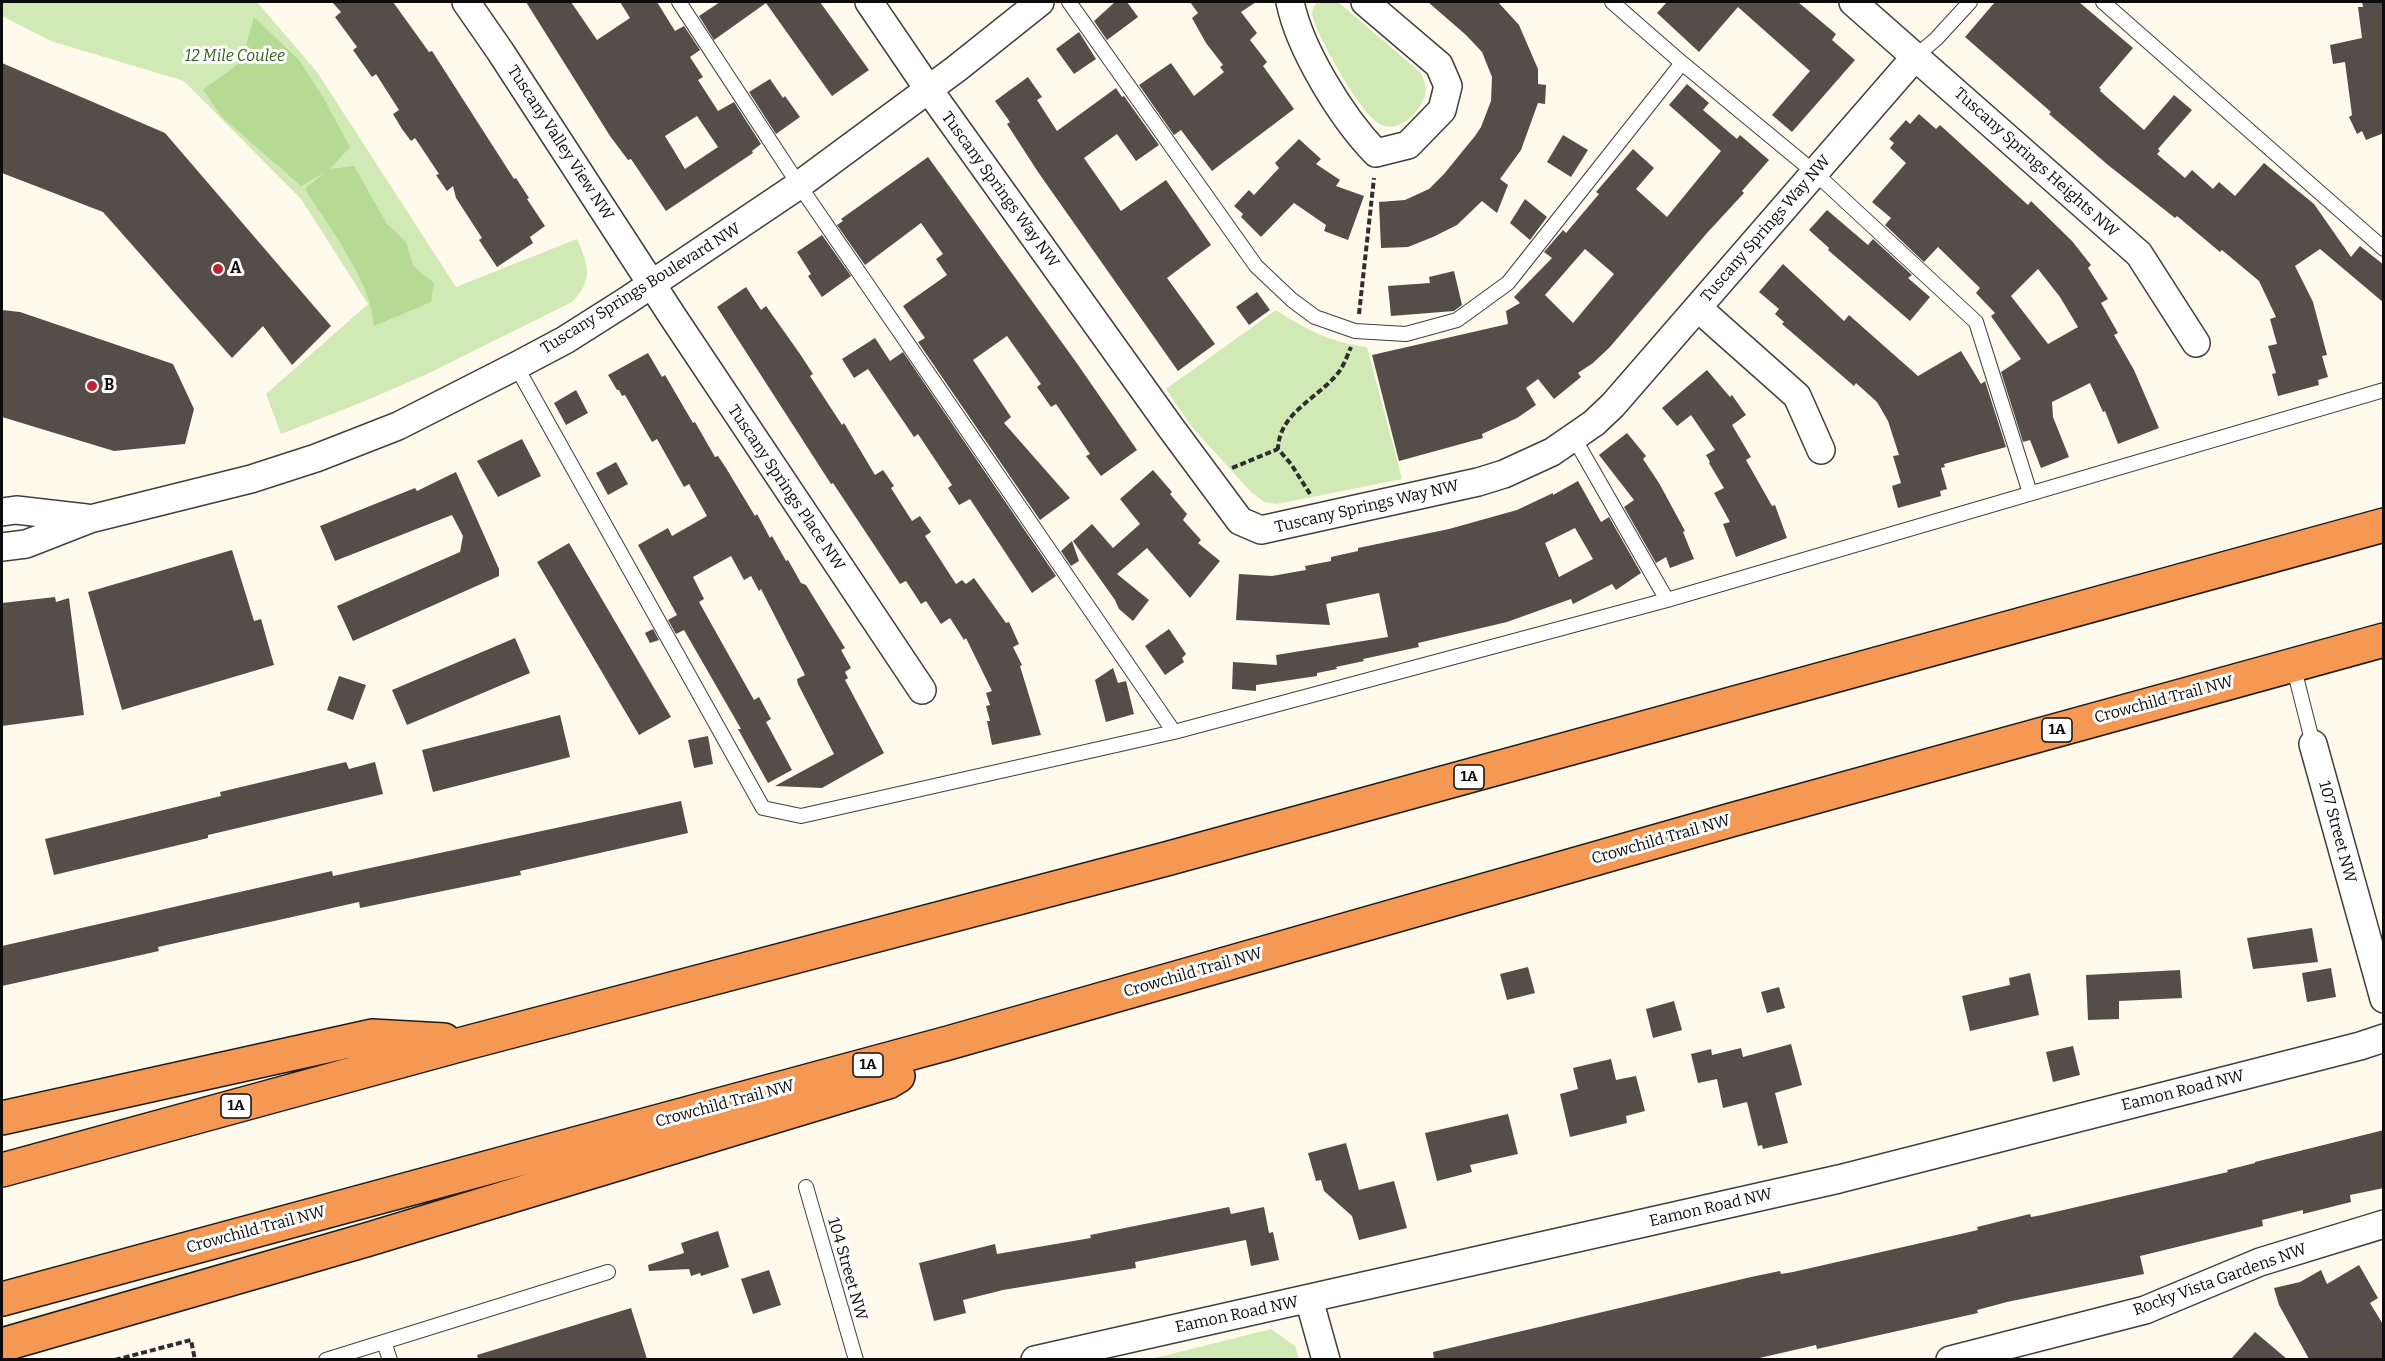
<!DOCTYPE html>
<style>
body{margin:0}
#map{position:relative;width:2385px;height:1361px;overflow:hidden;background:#fffaeb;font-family:Bitter,serif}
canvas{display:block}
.frame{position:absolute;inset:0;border:3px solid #0c0c0c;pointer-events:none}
</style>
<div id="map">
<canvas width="2385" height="1361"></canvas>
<div class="frame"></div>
</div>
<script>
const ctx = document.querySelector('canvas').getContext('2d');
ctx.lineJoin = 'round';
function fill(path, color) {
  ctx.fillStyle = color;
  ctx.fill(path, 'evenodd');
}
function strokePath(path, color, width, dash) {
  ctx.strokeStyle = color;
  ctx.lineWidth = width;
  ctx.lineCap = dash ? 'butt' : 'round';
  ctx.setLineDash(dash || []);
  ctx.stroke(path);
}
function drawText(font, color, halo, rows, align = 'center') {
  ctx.font = font + ' Bitter,serif';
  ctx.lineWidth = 6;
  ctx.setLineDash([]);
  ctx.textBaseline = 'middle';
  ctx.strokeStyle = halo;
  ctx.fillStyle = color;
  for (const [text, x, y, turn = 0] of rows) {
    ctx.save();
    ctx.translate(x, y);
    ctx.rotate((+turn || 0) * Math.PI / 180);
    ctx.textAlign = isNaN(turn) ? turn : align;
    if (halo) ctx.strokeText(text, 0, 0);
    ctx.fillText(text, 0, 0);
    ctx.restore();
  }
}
const green = new Path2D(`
 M2 2H257L317 72 456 287 577 239C588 264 594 280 572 302L425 375 365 401 281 434 266 394 368 304 301 199 184 81 51 41 2 16Z
 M1318 2H1338L1420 72C1427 83 1428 94 1420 106 1412 118 1399 131 1382 125 1363 119 1319 39 1313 18 1311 12 1313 6 1318 2Z
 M1276 310C1305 329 1332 343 1367 347L1402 479 1277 504 1264 502 1251 492 1192 427 1166 389Z
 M1271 1329 1295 1346 1299 1359H1151Z`);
const forest = new Path2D(`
 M254 17 299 60 324 99 350 147 330 169 354 166 387 224 406 242 413 266 434 283 431 302 374 326C371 280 329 228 305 189L325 172 301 186 222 117 203 90 242 61Z`);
const building = new Path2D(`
 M332 2H393L429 52 432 51 514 179 516 178 529 198 527 199 545 226 530 237 533 243 497 267 479 240 482 238 456 198 453 186 447 191 436 175 439 174 415 138 411 141 402 129 393 114 399 110 376 74 372 77 353 50 357 47 335 17 341 12Z
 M526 2H571L597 40 630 18 620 2H657L675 31 684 26 700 50 690 57 703 77 698 80 718 111 734 102 761 144 752 151 753 153 666 211 631 159 628 160 610 136ZM697 116 718 147 685 169 665 136Z
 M720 2H820L869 70 832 96 766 3 714 40 699 16Z
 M1115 2H1127L1138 17 1107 40 1094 21Z
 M1190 2H1256L1241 12 1257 33 1250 40 1267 62 1263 66 1294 109 1212 171 1181 130 1174 135 1139 85 1171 63 1194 96 1224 72 1220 67 1223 65 1206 43 1192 18 1198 13Z
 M1428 2H1498L1519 25 1538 69V84L1546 85 1545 104 1538 103 1521 150 1500 179 1508 185 1497 213 1482 201 1457 225 1433 237 1408 247 1381 248 1379 202 1405 200 1429 189 1444 174 1475 136 1481 127 1491 101 1492 77 1482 52 1466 35Z
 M1667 2H1798L1836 34 1832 40 1855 60 1792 132 1772 115 1810 71 1738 7 1699 52 1657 13Z
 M1995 2H2079L2133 48 2099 88 2101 89 2100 91 2144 130 2174 95 2192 110 2158 149 2160 151 2157 154 2185 178 2192 170 2213 189 2219 182 2235 196 2264 163 2314 204 2351 257 2360 246 2384 265V303L2320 249 2295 266 2313 302 2327 355 2322 356 2328 377 2318 380 2319 385 2278 396 2272 374 2276 373 2268 346 2277 344 2270 319 2276 317 2259 281 2222 250 2220 252 2177 216 2175 218 2108 165 2049 114 2051 112 1965 37Z
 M2362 2H2384V133L2366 140 2362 131 2357 134 2349 117 2352 115 2345 62 2333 64 2330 45 2362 38 2358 7H2363Z
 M1079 32 1096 59 1074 74 1056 49Z
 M2 63 165 133 331 326 292 365 263 326 232 358 103 212 2 173Z
 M1028 77 1042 97 1037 100 1057 131 1116 88 1122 97 1124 96 1159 145 1136 161 1117 134 1084 158 1121 211 1166 180 1211 245 1167 278 1215 344 1178 371 1038 172 1007 124 1010 122 995 101Z
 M770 79 783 98 785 96 800 117 776 134 749 92Z
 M1687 84 1709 103 1703 110 1737 139 1740 135 1769 160 1742 191 1744 193 1707 233 1610 347 1593 363 1578 373 1581 377 1554 399 1538 379 1526 388 1536 405 1517 418 1482 434 1483 438 1399 461 1372 355 1508 324 1506 311 1520 303 1514 297 1552 258 1544 252 1563 230 1566 233 1599 194 1596 192 1633 149 1654 168 1636 189 1667 217 1721 151 1669 105ZM1585 249 1614 274 1573 323 1545 295Z
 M1919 114 1936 129 1940 125 2028 205 2031 201 2072 241 2091 265 2088 268 2108 299 2101 303 2118 333 2114 335 2134 370 2159 428 2118 444 2105 411 2103 412 2090 383 2052 402 2053 417 2069 457 2041 468 2030 440 2023 442 2001 372 2021 359 1991 316 1995 313 1976 293 1980 288 1938 247 1924 262 1885 225 1891 218 1872 202 1906 163 1890 148 1894 143 1889 139 1906 120 1910 124ZM2038 269 2060 297 2078 327 2048 344 2011 296Z
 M1563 135 1588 150 1571 177 1547 162Z
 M1299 139 1321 159 1316 164 1340 180 1336 186 1364 196 1348 240 1324 231 1326 225 1294 203 1261 237 1241 217 1243 214 1234 206 1249 190 1254 195 1279 168 1275 163Z
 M928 157 1076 362 1137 450 1101 476 1086 456 1090 454 1056 404 1051 407 1037 387 1041 384 1007 336 973 360 1011 417 1004 423 1070 498 1040 520 918 342 925 338 903 306 947 275 936 259 943 254 921 223 865 265 837 225 843 221 841 219Z
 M1525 199 1547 217 1530 240 1510 223Z
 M1827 210 1868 245 1873 239 1912 275 1908 278 1930 297 1910 321 1828 250 1829 248 1809 230Z
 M822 235 851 276 822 297 808 276 811 274 797 252Z
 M1783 264 1844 321 1849 315 1918 376 1961 351 1981 384 1985 381 2006 447 1944 464 1945 467 1941 468 1947 489 1940 491 1941 496 1898 508 1892 486 1901 483 1893 456 1899 455 1888 421 1877 402 1856 383 1854 386 1782 324 1784 322 1775 314 1779 309 1759 292Z
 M1454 271 1462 305 1454 311 1391 316 1388 286 1430 283 1429 277Z
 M746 287 761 310 766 306 800 354 813 374 810 376 842 425 844 423 875 475 883 470 894 486 891 488 912 521 920 516 931 532 925 536 956 584 962 580 966 584 974 578 1006 623 1009 622 1019 644 1013 647 1022 665 1020 666 1041 735 992 745 987 721H990L986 706 990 705 986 693 992 691 966 638 964 640 950 618 941 624 926 601 921 604 906 581 900 584 833 483 831 484 717 307Z
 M1257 292 1270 310 1249 325 1236 307Z
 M2 310 20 312 173 364 194 409 185 444 114 451 2 417Z
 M875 338 890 361 903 352 1056 576 1032 593 970 499 959 505 948 488 952 485 918 434 914 437 868 369 854 378 842 359Z
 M648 353 662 377 665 375 693 423 695 422 715 457 718 456 726 468 755 516 757 514 770 538 772 536 786 561 788 560 801 583 806 585 845 648 841 650 851 668 845 672 848 678 845 680 884 753 822 788 775 786 834 754 798 684 797 679 805 675 761 589 759 591 751 576 744 580 731 556 693 577 704 599 699 602 754 700 759 697 771 719 766 722 792 770 768 783 738 729H741L684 630 676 634 668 620 677 615 638 545 668 528 672 536 707 516 689 484 684 487 657 439 652 442 625 395 622 396 619 390H617L608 375Z
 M1707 370 1730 397 1732 395 1746 415 1732 425 1751 457 1746 460 1772 506 1775 505 1787 538 1736 557 1723 524 1730 522 1714 493 1724 488 1709 463 1710 462 1706 455 1715 450 1691 415 1677 426 1662 408Z
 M576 390 588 413 566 425 554 403Z
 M1627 433 1646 456 1643 459 1659 483 1685 531 1683 532 1694 559 1670 568 1666 557 1656 563 1624 507 1634 500 1599 455Z
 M522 439 541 476 498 497 477 461Z
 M616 462 628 484 608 495 596 473Z
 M1153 470 1172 492 1170 494 1187 514 1183 520 1201 540 1198 543 1220 561 1190 598 1147 548 1117 574 1149 600 1133 621 1119 609 1115 600 1073 541 1092 524 1113 548 1140 524 1120 499Z
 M456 472 499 569V576L353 641 337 606 460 552 463 536 452 515 335 561 320 526 415 488 417 491Z
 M1578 481 1601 522 1609 517 1641 573 1616 590 1612 584 1573 604 1571 599 1507 622 1418 643 1419 647 1363 659 1364 661 1336 667 1337 669 1317 673V676L1256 685V691L1232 689 1233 662 1277 665 1276 655 1388 637 1379 593 1326 604 1330 625 1236 620 1239 574 1272 576 1306 570 1305 566 1331 561V557L1358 551V548L1449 529 1517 510 1553 493V495ZM1575 528 1593 559 1559 577 1545 543Z
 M1072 541 1079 561 1071 566 1061 551Z
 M569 543 671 717 639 735 537 562Z
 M232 550 254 621 261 619 274 665 122 710 88 592Z
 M55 597 56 602 69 598 84 715 2 726V603Z
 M653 629 659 640 650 643 645 633Z
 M1169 629 1186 654 1182 658 1184 662 1165 675 1145 646Z
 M515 638 530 673 407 725 392 690Z
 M1113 668 1118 683 1126 681 1134 714 1106 722 1095 680Z
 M339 676 366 685 353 720 327 710Z
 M560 715 570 757 433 792 422 750Z
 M708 736 713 764 694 768 688 740Z
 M346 762 349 769 375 762 383 794 208 835V838L54 875 45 839 221 796 220 792Z
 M681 801 688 833 520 871 521 875 360 908 359 902 158 947 159 951 2 986V946L332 871 333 876Z
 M2312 928 2318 962 2253 969 2247 938Z
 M1528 967 1535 993 1507 1000 1500 974Z
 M2331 968 2336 997 2307 1002 2302 973Z
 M2180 970 2182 998 2119 1001V1019L2088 1020 2086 975Z
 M2030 973 2039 1015 1970 1031 1962 996 2010 985 2009 978Z
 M1779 987 1785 1008 1767 1013 1761 992Z
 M1674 1001 1682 1030 1653 1038 1646 1009Z
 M1791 1044 1802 1085 1775 1093 1788 1143 1763 1149 1762 1145 1758 1146 1747 1102 1723 1108 1717 1079 1698 1083 1691 1054 1711 1049 1712 1055 1741 1048 1743 1057Z
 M2073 1046 2080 1075 2053 1082 2046 1052Z
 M1611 1059 1616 1080 1636 1076 1645 1111 1626 1116 1627 1123 1570 1137 1560 1094 1578 1089 1573 1068Z
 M1508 1114 1518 1154 1470 1165 1472 1172 1437 1181 1425 1133Z
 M2384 1130V1188L2350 1195 2351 1202 2303 1214V1210L2262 1220 2263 1226 2140 1256 2144 1274 2007 1302 1977 1310 1978 1313 1817 1349 1816 1345 1755 1359H1434L1433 1352 1751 1277 1780 1271 1781 1274 1793 1272 1965 1233 1978 1230 1977 1227 2030 1214 2031 1217 2042 1215 2228 1172 2227 1170 2255 1163V1162Z
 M1346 1143 1359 1190 1394 1181 1407 1228 1359 1240 1352 1216 1324 1191 1321 1180 1316 1181 1308 1153Z
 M1229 1207 1231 1214 1264 1207 1269 1233 1273 1232 1279 1260 1251 1266 1246 1240 1135 1262 1136 1268 1003 1290 963 1300 966 1313 934 1321 919 1263 995 1244 997 1254 1091 1238 1090 1235Z
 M718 1231 729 1267 701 1276 700 1273 691 1276 689 1269 649 1271 648 1265 684 1253 681 1243Z
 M2359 1265 2378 1298 2370 1303 2384 1326V1359H2309L2279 1305 2274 1288 2300 1282 2321 1270 2327 1284Z
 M769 1270 781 1305 753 1314 741 1279Z
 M631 1308 647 1359H478L477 1355Z
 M2255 1332 2287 1359H2231Z`);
const path = new Path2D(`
 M1359 314 1374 178
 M1232 468 1278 449
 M1310 494 1291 464 1278 449C1279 411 1322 397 1341 369 1345 362 1348 354 1351 347
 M115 1360 191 1340 195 1360`);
const service = new Path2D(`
 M1069 2 1256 266 1292 300 1315 317 1355 331 1406 334 1457 320 1508 283 1682 63
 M1612 2 1682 63 1814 172 1976 322 2030 493
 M2103 2 2384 249
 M1916 56 1936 39 1970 2
 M516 366 763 808 801 816 1174 732 799 185 679 2
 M1574 438 1667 600
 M2293 665 2313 744
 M1174 732 1667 600 2384 390
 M806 1187 856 1360
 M384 1342 390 1360
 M326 1360 608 1272`);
const minor = new Path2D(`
 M466 2 500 51 673 317 922 690
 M869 2 929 90 1171 428 1240 521 1261 530 1478 482 1504 474 1552 452 1594 423 1613 405 1916 56
 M1290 2C1300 50 1342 118 1376 153L1408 145 1442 110 1448 86 1439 65 1365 2
 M1853 2 2139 254 2196 343
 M1698 308 1797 396 1821 450
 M2 512 16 510 86 518
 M2 547 26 544 90 519 251 479 316 458 398 426 516 366 565 340 625 302 799 185 956 69 1040 2
 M2313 744 2384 999
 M1309 1299 1326 1360
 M1035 1360 1839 1179 2360 1046 2384 1038
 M1950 1360 2145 1310 2260 1262 2384 1224`);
const motorway = new Path2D(`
 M2 1118 372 1036 444 1040
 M2 1170 470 1042 1166 859 2384 525
 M2 1299 948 1043 1731 820 2384 640
 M2 1345 366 1240 888 1082 898 1076`);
const markers = [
 [218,269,6,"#bc242f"],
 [92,386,6,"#bc242f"]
];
const shields = [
 [2057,730,30],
 [1469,777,30],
 [868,1065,30],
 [236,1106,30]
];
const shieldNames = [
 ["1A",2057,730],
 ["1A",1469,777],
 ["1A",868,1065],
 ["1A",236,1106]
];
const parkNames = [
 ["12 Mile Coulee",235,57]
];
const streetNames = [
 ["Tuscany Valley View NW",560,143,57],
 ["Tuscany Springs Heights NW",2036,163,42],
 ["Tuscany Springs Way NW",1000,190,54],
 ["Tuscany Springs Way NW",1766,229,-49],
 ["Tuscany Springs Boulevard NW",641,289,-32],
 ["Tuscany Springs Place NW",786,488,56],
 ["Tuscany Springs Way NW",1367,507,-13],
 ["Crowchild Trail NW",2164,700,-15],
 ["107 Street NW",2337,832,75],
 ["Crowchild Trail NW",1661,840,-16],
 ["Crowchild Trail NW",1193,973,-16],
 ["Eamon Road NW",2183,1091,-14],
 ["Crowchild Trail NW",725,1104,-15],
 ["Eamon Road NW",1711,1208,-13],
 ["Crowchild Trail NW",256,1230,-15],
 ["104 Street NW",847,1269,74],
 ["Rocky Vista Gardens NW",2220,1280,-20],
 ["Eamon Road NW",1237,1315,-12]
];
const poiNames = [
 ["A",230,269],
 ["B",104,386]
];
fill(green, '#d1e9b5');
fill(forest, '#b5da94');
fill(building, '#554d48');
strokePath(service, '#3f3f3f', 16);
strokePath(minor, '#3f3f3f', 30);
strokePath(motorway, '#1d1d1d', 36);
strokePath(path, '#2e2e2e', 4, [6, 3]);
strokePath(service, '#fff', 14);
strokePath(minor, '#fff', 27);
strokePath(motorway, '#f59853', 33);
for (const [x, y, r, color] of markers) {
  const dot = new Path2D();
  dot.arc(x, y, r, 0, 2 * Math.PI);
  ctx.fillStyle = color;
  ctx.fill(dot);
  strokePath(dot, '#fff', 2);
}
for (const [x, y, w] of shields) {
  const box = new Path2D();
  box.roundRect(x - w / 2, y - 12, w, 24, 4.5);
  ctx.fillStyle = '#fff';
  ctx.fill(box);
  strokePath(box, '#0c0c0c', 1.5);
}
drawText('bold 15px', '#0c0c0c', null, shieldNames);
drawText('italic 16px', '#2d631c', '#fff', parkNames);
drawText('16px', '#0c0c0c', '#fff', streetNames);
drawText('bold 16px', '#0c0c0c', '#fff', poiNames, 'left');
</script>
